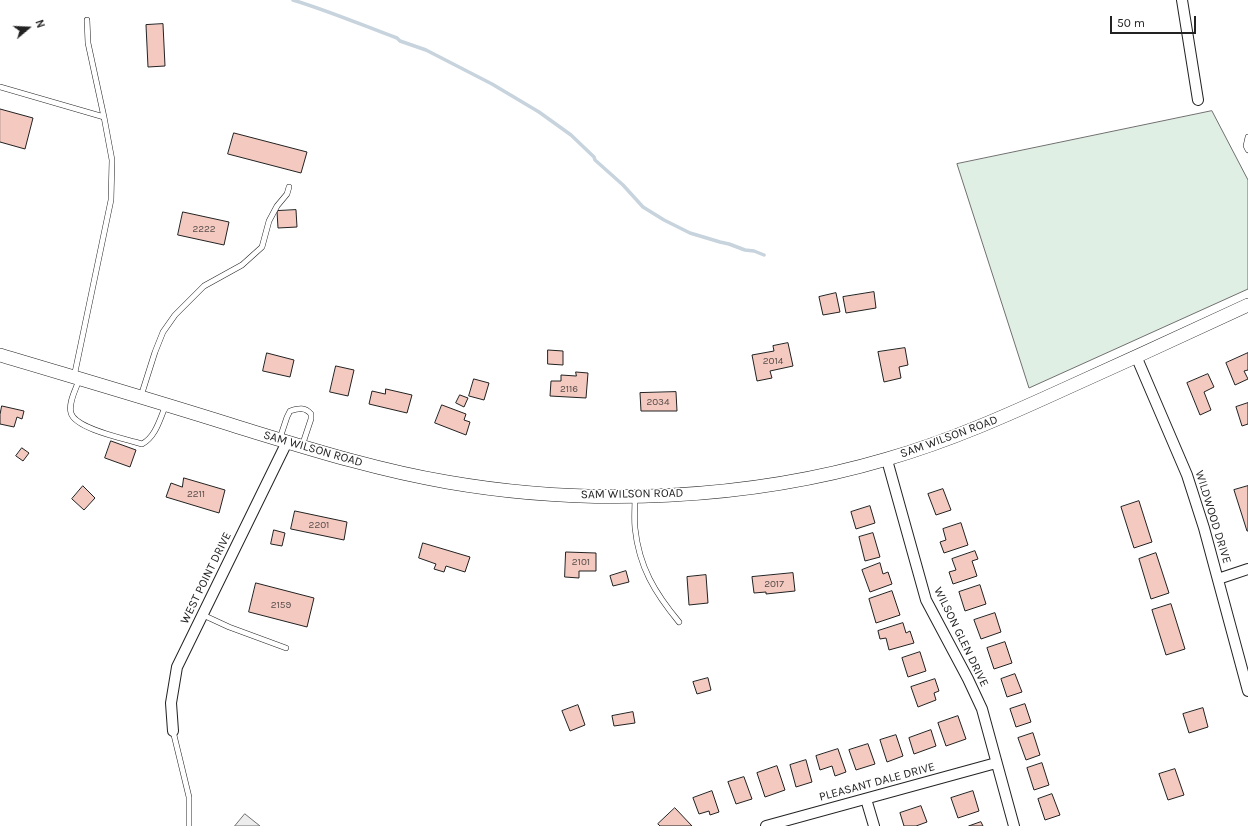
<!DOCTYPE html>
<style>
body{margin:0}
#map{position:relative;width:1248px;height:826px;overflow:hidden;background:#fff;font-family:Karla,sans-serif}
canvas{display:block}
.north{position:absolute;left:8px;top:8px;width:40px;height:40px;-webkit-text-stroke:3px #fff;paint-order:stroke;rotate:71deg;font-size:11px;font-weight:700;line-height:16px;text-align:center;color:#222}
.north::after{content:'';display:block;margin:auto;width:14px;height:18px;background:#222;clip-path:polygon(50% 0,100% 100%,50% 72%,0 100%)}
.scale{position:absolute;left:1110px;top:16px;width:86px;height:18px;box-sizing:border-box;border:2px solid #222;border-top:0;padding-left:5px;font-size:12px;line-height:14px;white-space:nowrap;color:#222;-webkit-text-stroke:3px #fff;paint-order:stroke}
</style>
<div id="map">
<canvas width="1248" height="826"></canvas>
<div class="north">N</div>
<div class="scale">50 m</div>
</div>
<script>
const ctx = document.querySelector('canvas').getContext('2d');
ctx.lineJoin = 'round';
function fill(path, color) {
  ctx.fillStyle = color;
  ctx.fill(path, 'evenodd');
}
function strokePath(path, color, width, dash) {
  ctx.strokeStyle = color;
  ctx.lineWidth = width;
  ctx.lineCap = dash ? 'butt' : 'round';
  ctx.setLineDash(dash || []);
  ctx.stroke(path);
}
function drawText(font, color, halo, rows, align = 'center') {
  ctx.font = font + ' Karla,sans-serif';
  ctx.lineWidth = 3;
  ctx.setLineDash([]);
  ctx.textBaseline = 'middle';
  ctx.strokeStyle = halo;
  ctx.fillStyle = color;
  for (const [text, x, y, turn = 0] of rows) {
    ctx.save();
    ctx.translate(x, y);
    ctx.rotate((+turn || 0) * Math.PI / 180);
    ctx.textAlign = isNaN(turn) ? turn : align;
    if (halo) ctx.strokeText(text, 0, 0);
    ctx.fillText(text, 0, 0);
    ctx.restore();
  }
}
const green = new Path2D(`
 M1212 111 1248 180V289L1029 388 957 164Z`);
const parking = new Path2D(`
 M245 814 260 826H235Z`);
const stream = new Path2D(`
 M293 0C329 11 362 25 397 38L400 41 426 50 492 84 539 112 571 135 594 157 595 160 623 185 643 207 664 220 690 233 720 242 729 244 745 250 754 251 764 255`);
const building = new Path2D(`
 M163 24 165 66 148 67 146 25Z
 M0 109 33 118 25 149 0 142Z
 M234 133 307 152 301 173 228 154Z
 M296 210 297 227 278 228 277 211Z
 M183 212 229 222 224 245 178 235Z
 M874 292 876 308 846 313 843 297Z
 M836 293 840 312 823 315 819 297Z
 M788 343 793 366 770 371 772 378 757 381 752 355 774 351 773 346Z
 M905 348 908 365 899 367 901 378 884 382 878 352Z
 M548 350 563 351V365L548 364Z
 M267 353 294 360 290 377 263 371Z
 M1248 353V370L1244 371 1248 379 1235 385 1226 363Z
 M336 366 354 370 348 396 330 392Z
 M576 372 588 373 586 398 550 396 551 381H561V375L576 376Z
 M1208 374 1214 387 1204 392 1211 410 1200 415 1187 383Z
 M474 379 489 383 484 400 469 396Z
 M386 389 412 395 407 413 369 404 372 391 385 394Z
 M676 392 677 411H641L640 393Z
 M460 395 468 398 464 407 456 403Z
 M1248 403V424L1242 426 1236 407Z
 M442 405 466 414 464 420 470 422 466 435 435 423Z
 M2 406 24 411 22 419 17 417 14 427 0 424V415Z
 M111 441 136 450 130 467 105 458Z
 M22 448 29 453 23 461 16 456Z
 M184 478 225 490 219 513 166 497 171 483 182 487Z
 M83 486 95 498 84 510 72 499Z
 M1248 486V531H1247L1234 490Z
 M943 489 951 510 936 515 928 494Z
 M1139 501 1152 542 1134 548 1121 507Z
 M870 506 875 523 856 529 851 512Z
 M295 511 347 522 344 540 291 529Z
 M961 523 968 545 944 553 940 542 946 540 943 529Z
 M274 530 285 533 282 546 271 544Z
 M873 533 880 557 865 561 859 537Z
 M423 543 470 557 465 572 446 566 444 572 434 569 436 564 419 558Z
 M975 551 978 559 972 561 977 576 953 584 949 572 956 570 952 559Z
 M566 552 596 553V571H579V578L565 577Z
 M1156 553 1169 593 1151 599 1139 559Z
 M880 563 883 574 888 572 892 584 870 592 862 570Z
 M626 571 629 582 613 586 610 576Z
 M793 573 795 591 766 594V592L754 593 752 577Z
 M706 575 708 603 689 605 687 577Z
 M256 583 314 598 307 627 249 612Z
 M980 585 986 604 965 611 959 592Z
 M892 591 900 615 876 623 869 599Z
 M1171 604 1185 649 1166 655 1152 610Z
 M995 613 1001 632 981 639 974 620Z
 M903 623 906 633 910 631 914 643 889 650 886 638 880 639 878 631Z
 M1005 642 1012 663 994 669 987 648Z
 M920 652 926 671 908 677 902 658Z
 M1015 674 1022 692 1007 697 1001 679Z
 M708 678 711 690 697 694 693 682Z
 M935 679 939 691 934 693 936 700 918 707 911 687Z
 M1025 704 1031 722 1016 727 1010 709Z
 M578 705 585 725 570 731 562 711Z
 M1203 708 1208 727 1189 733 1183 714Z
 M633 712 635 723 614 726 612 716Z
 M958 716 966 739 946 746 938 723Z
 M931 730 936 746 914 754 909 738Z
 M1033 733 1040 755 1026 760 1018 738Z
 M896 735 903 756 887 762 880 740Z
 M868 744 875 764 856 770 849 750Z
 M838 749 846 772 835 776 832 766 820 770 816 756Z
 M806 760 812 782 796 787 790 765Z
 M1042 763 1049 785 1034 790 1027 768Z
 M777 766 785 790 765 797 757 773Z
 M1175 769 1184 795 1168 800 1159 774Z
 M744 777 752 799 736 804 728 782Z
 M712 791 719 812 710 815 709 811 699 814 693 798Z
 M973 791 979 811 958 818 951 798Z
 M1052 794 1060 815 1045 820 1038 799Z
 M921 806 927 822 916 826H904L900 813Z
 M675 808 692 826H660L658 824Z
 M981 822 983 826H969Z`);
const service = new Path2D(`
 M87 20 88 43 104 117
 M0 87 104 117 112 160 111 200 74 377
 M1248 137 1246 146 1248 150
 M79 380C76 389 68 403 71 413 75 428 121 438 135 442L142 444C156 437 160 418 166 405
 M141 396 155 352 163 332 175 315 204 286 242 265 262 247 269 221 277 206 287 194 289 187
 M280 438 287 417 290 411C299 408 305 407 311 414V419L302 446
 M635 497C635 507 634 518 635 528 639 567 655 593 679 622
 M203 615 229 627 286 648
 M173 731 189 797V826`);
const minor = new Path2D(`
 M1182 0 1198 100
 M1136 356 1187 475 1204 528 1248 691
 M887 460 926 600 968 679 982 709 1014 826
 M1218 579 1248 569
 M173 731 171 703 177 667 287 442
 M866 799 874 826
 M766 826 996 763`);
const tertiary = new Path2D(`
 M0 355C80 379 159 402 238 427 307 448 376 470 447 482 590 507 748 500 887 459 950 441 1010 414 1069 387 1129 360 1188 333 1248 305`);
const numberNames = [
 ["2222",204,229],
 ["2014",773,361],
 ["2116",569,389],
 ["2034",658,402],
 ["2211",196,494],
 ["2201",319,525],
 ["2101",581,562],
 ["2017",774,584],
 ["2159",281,605]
];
const streetNames = [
 ["SAM WILSON ROAD",949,437,-20],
 ["SAM WILSON ROAD",313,449,16],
 ["SAM WILSON ROAD",632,494,-1],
 ["WILDWOOD DRIVE",1213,517,73],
 ["WEST POINT DRIVE",206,578,-64],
 ["WILSON GLEN DRIVE",961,637,64],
 ["PLEASANT DALE DRIVE",877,782,-15]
];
fill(green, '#e0efe3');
strokePath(green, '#6f6f6f', 1);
fill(parking, '#ededed');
strokePath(parking, '#6f6f6f', 1);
strokePath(stream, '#c7d3dd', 3.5);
fill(building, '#f3c9c0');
strokePath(building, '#222', 1);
strokePath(service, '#222', 6);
strokePath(minor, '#222', 12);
strokePath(tertiary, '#222', 14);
strokePath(service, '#fff', 5);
strokePath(minor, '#fff', 10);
strokePath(tertiary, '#fff', 13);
drawText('10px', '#564c4a', null, numberNames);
drawText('12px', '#222', '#fff', streetNames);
</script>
